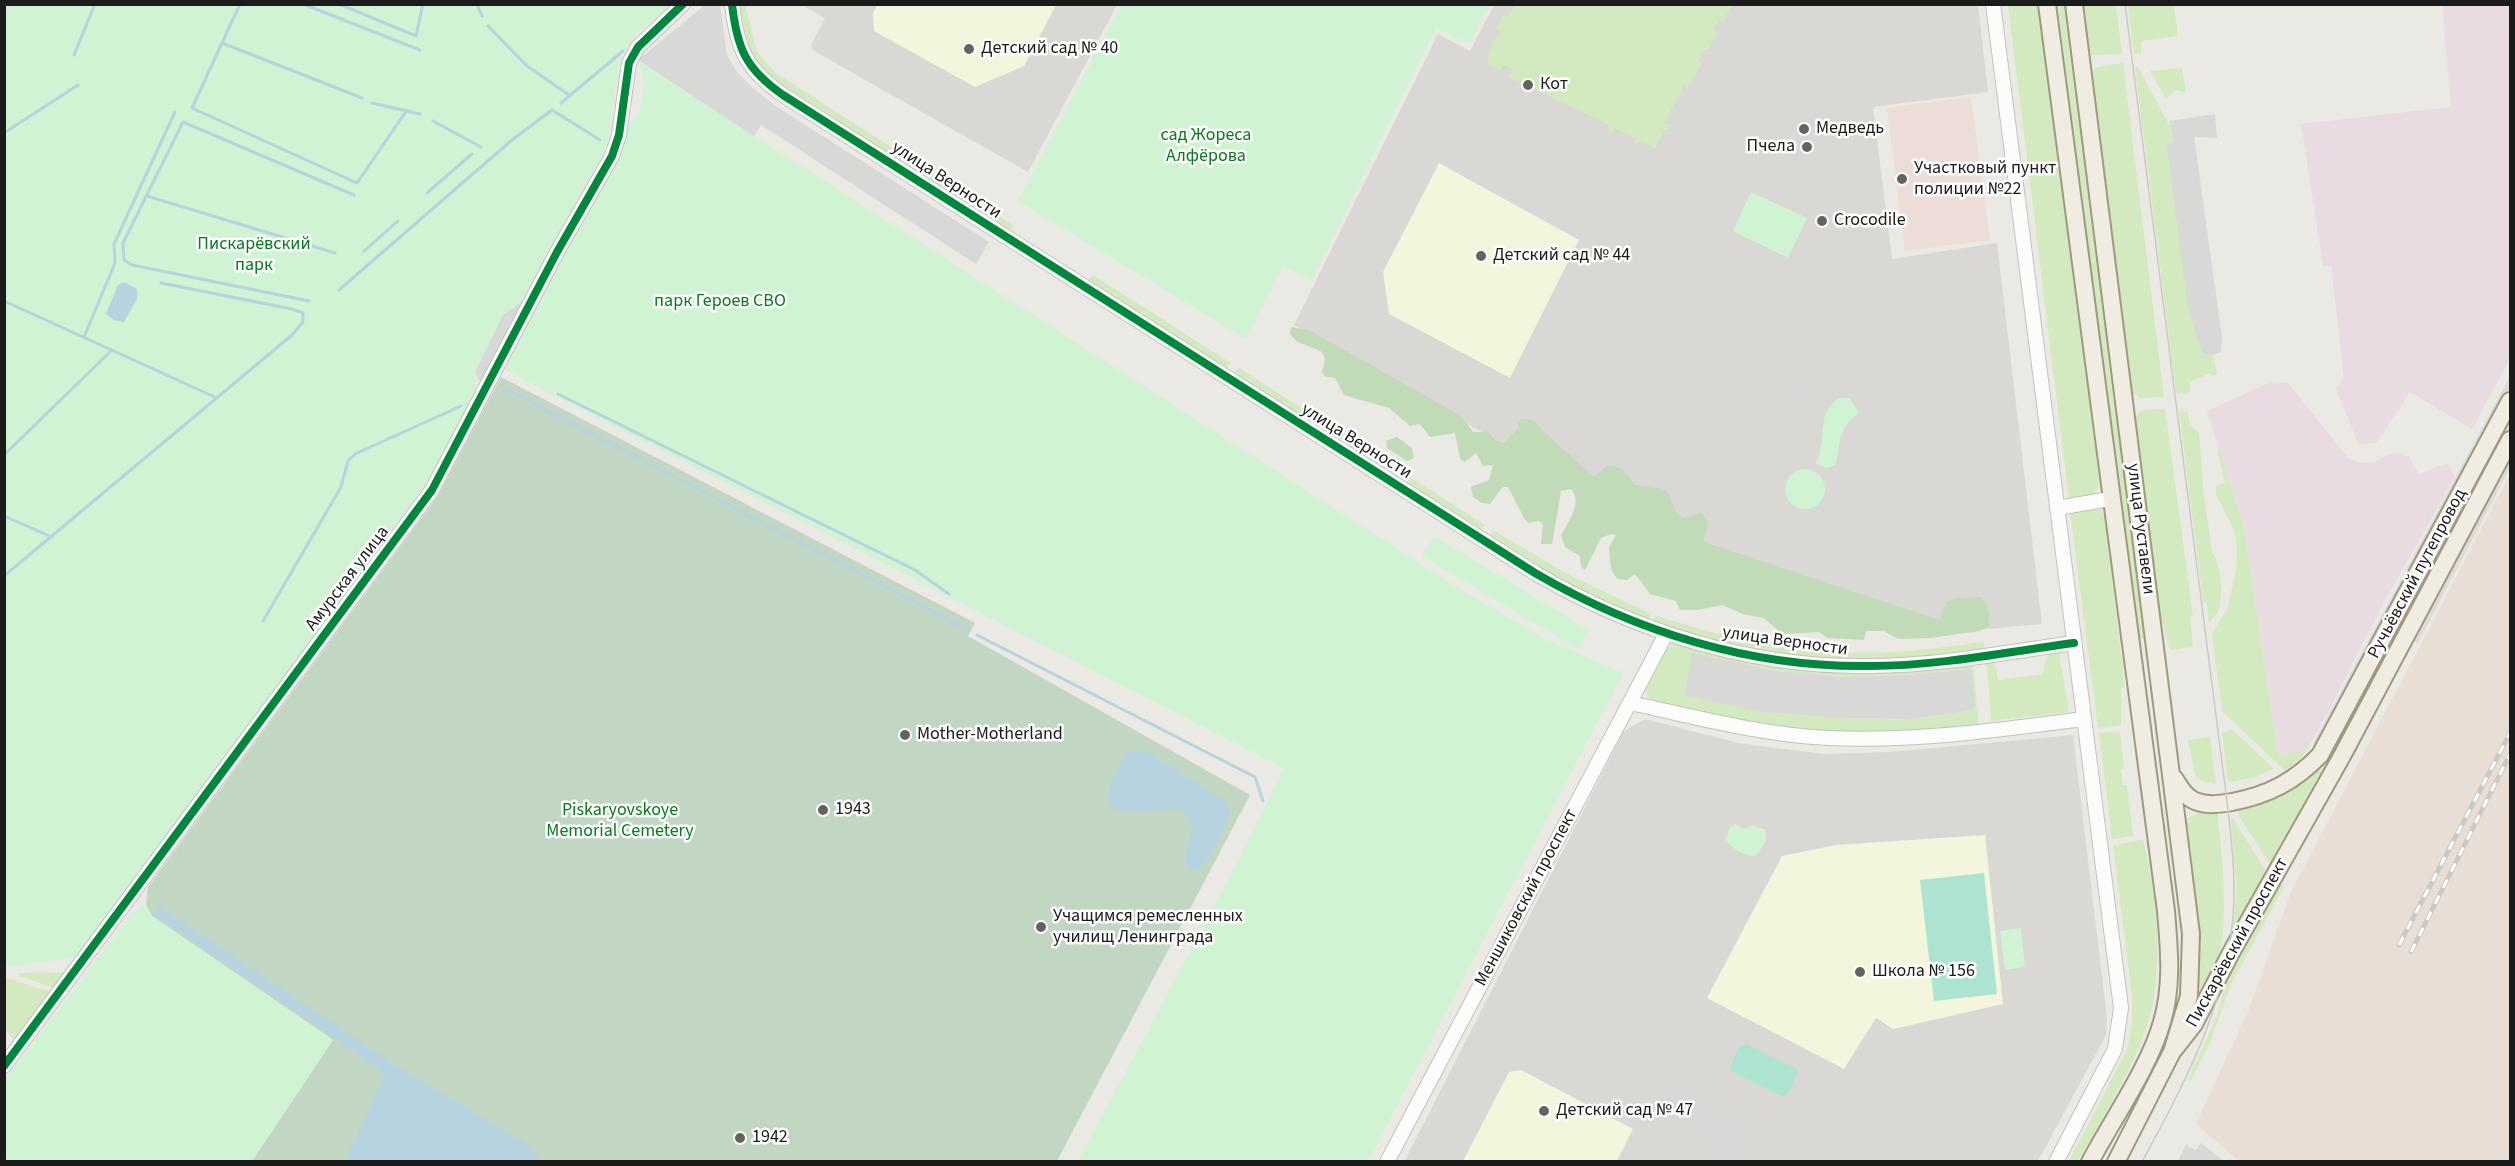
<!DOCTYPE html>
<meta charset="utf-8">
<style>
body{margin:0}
#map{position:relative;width:2515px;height:1166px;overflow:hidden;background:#eae9e4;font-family:"Source Sans 3",sans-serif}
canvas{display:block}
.frame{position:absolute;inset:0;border:6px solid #1b1b1b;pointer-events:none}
</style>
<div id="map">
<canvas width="2515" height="1166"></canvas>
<div class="frame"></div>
</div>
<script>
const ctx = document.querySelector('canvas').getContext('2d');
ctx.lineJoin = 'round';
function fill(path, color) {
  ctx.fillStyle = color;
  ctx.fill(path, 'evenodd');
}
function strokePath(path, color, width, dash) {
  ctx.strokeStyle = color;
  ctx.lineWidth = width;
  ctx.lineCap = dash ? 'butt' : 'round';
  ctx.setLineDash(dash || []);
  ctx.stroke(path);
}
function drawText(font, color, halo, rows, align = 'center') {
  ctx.font = font + ' "Source Sans 3",sans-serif';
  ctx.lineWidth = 5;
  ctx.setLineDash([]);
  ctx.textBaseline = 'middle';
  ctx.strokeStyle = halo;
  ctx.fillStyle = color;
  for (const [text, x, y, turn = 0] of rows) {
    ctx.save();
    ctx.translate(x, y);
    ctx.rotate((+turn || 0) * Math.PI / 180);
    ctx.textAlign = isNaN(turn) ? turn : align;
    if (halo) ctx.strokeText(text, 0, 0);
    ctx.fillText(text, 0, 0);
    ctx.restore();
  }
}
const residential = new Path2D(`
 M801 5H1117L1028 172 814 51 811 45 825 18Z
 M1494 5H1978L1988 92 1873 107 1892 259 1997 243 2042 624 1988 629 1932 625 1701 547 1503 444 1294 325 1438 34 1470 51Z
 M1645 719 1738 743 1824 754 1890 752 2073 735 2107 1018 2106 1035 2038 1161 1404 1162 1624 731Z`);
const commercial = new Path2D(`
 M1971 97 1990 240 1905 251 1887 108Z`);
const industrial = new Path2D(`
 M2442 5H2510V359L2472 429 2410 392 2376 443 2359 445 2336 389 2344 378 2331 266H2323L2301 124 2451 107Z
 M2270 382 2288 383 2349 459 2362 463 2374 462 2389 454 2400 453 2409 457 2419 474 2447 463 2455 477 2387 597 2318 731 2303 751 2278 756 2244 527 2207 411Z`);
const education = new Path2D(`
 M877 5V4L1056 5 1024 66 975 87 874 31 873 14Z
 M1439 163 1579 240 1510 378 1389 314 1383 272Z
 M1985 835 2003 1004 1893 1029 1876 1018 1844 1069 1707 998 1782 856 1836 845Z
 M1521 1070 1633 1129 1617 1161H1463L1509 1072Z`);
const military = new Path2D(`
 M2510 474V1161H2239L2196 1124 2249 1009 2291 892Z`);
const grass = new Path2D(`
 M1516 4H1732V5L1723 22 1719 20 1713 30 1718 33 1708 50 1704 49 1698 61 1701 64 1688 88 1684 86 1664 123 1670 126 1668 130 1665 129 1655 148 1640 141 1638 145 1634 143 1636 139 1614 128 1612 132 1608 130 1609 125 1509 77 1513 69 1504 65 1500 70 1488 64 1489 52 1501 31 1496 28 1504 14 1508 17Z
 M739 5H745L757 52 776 73 1014 226 1010 231 773 79 751 54Z
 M2008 5H2040L2100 486 2093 495 2069 499Z
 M2058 5H2065L2144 638 2137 639Z
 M2082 5H2116L2122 54 2091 55Z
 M2128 5H2174L2178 36 2141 41V53L2134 54Z
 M2123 63 2164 397 2140 398 2131 392 2091 73 2097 67Z
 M2135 67H2138L2172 130 2202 353 2213 355 2217 374 2213 376 2210 373 2190 382V393L2179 394 2176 392Z
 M2182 68 2186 92 2175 90 2166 99 2150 71Z
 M1093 275 1231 363 1226 368 1088 280Z
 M1239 368 1485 525 1482 530 1234 373Z
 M2165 409 2193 616H2190L2193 647 2170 650 2159 609 2134 418 2142 410Z
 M2179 410 2188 413 2190 425 2199 433 2204 495 2212 552C2221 564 2224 596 2218 611 2216 615 2212 619 2209 623L2207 603 2203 601Z
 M2219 448 2244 527 2278 755 2303 751 2318 731 2302 757 2285 771 2222 711 2212 634 2228 607 2236 569 2237 547 2233 528 2216 494V486L2225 483 2218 453Z
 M2099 507 2104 514 2125 688H2121V725L2098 728 2070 511Z
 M1493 530 1569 575 1651 614 1649 620 1566 582 1490 536Z
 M1655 615C1731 641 1813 656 1893 652 1923 650 1953 646 1984 642L1985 648C1947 653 1908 659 1870 659 1797 660 1720 646 1653 621Z
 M1674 644C1705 647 1736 659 1767 664 1836 676 1904 675 1973 666L1979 725C1933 730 1887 734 1840 732 1776 730 1712 714 1650 699L1646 693 1647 687 1666 651ZM1693 654C1742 664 1792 676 1842 677 1885 678 1928 673 1970 669L1975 707 1968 711C1949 713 1928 718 1909 719 1832 721 1759 711 1684 696Z
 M2059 652 2069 712 1991 721 1987 664 1995 663 1998 680 2043 674 2048 654Z
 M2232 729 2274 769 2255 777 2228 782 2222 733Z
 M2120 731 2124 769H2121L2123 785H2127L2133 836 2112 839 2099 733Z
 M2210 737 2216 784 2202 781 2195 776 2188 740Z
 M2333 751 2336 753 2273 869 2239 816 2238 808C2279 801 2309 786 2333 751Z
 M2205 810 2217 811C2221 843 2237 972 2201 987L2199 983V933L2186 819Z
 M2230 814 2269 876 2233 936 2237 887Z
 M2143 840C2158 896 2166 981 2144 1035 2127 1079 2101 1120 2078 1161H2069L2127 1050 2132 1024V996L2113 845Z
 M2279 882 2284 887 2232 982 2211 1040 2191 1080 2188 1079 2217 1016 2231 966Z
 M73 972 61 986 51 987 19 976 20 973Z
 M4 977 53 993 17 1043 5 1030Z`);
const forest = new Path2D(`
 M1291 327 1309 330 1461 416 1473 432H1488L1495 440 1504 443 1518 428V422L1522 419 1533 420C1550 440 1572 455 1590 475L1595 476 1607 466C1623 466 1627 473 1635 485L1654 487 1668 492 1675 511 1683 518 1702 513 1707 521 1704 542 1940 620 1946 602 1956 598 1982 597 1989 611V626L1980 631 1930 638 1898 639 1884 631H1866L1864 640 1828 638 1819 632 1782 634 1764 618 1743 614 1722 605 1697 610H1680L1676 601 1650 594 1635 574 1627 580 1617 579 1611 569 1609 548 1616 535 1611 534 1601 538 1585 570 1581 567 1580 556 1565 547 1561 535C1568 522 1583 503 1571 489L1561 491 1552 544H1541L1543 524 1539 521 1529 523 1525 520 1508 487H1503L1490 504 1482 503 1473 497 1471 487 1489 480 1493 465 1483 466 1476 453 1464 462 1460 458 1455 433 1430 437 1420 424 1410 426 1389 408 1344 395 1335 378 1324 376 1322 372 1325 359 1322 352 1296 341 1290 334Z
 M1397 437 1412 448 1414 458 1407 461 1387 448 1386 441Z`);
const cemetery = new Path2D(`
 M501 377 975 623 968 636 1250 795 1057 1161H252L333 1040 152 916 146 905 148 887 438 496Z`);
const park = new Path2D(`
 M1122 4H1489V5L1469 44 1436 28 1311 281 1283 265 1246 339 1018 201Z
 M4 5H670L637 33 620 58 608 140 603 153 522 300 503 315 474 373 477 396 428 480 86 955 18 966 4 965Z
 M638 61 1458 588 1545 639 1623 673 1368 1161H1078L1236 866 1284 768 505 370 562 255 619 159 630 123 639 116 645 81Z
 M1751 192 1807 218 1788 258 1733 231Z
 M1841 398H1850L1859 413C1839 425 1840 444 1836 464L1827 468 1816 463C1828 441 1815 409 1841 398Z
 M1785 489a20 20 0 1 1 40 0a20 20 0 1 1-40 0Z
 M1434 536 1589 630 1578 649 1422 556Z
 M1735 824 1744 829 1752 825 1766 830V841L1756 856C1742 855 1733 850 1725 839L1730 827Z
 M146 905 152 916 333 1040 252 1161 29 1162 5 1158V1080L128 919 140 906Z
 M2021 928 2025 967 2005 970 2000 931Z`);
const pitch = new Path2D(`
 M1984 873 1997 994 1934 1001 1920 880Z
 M1747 1044 1797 1069 1798 1074 1787 1095 1781 1096 1731 1071 1730 1066 1740 1046Z`);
const parking = new Path2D(`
 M705 5H720L727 55 737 72 752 87 774 105 989 242 976 264 761 125 754 136 638 60Z
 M2215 114 2217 138 2194 137 2222 336 2221 352 2213 355 2202 353 2188 309 2167 147 2174 140 2169 121Z
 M522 301 490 365 481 385 475 372 503 315Z
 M1814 356 1820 359 1797 407 1791 404Z
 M1692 653 1776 671 1841 677 1909 675 1971 669 1975 707 1968 711 1911 719 1841 718 1764 712 1684 696Z
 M1676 1095 1753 1135 1743 1154 1672 1116 1671 1105Z
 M2201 1143 2224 1161H2178L2186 1145 2196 1150Z`);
const water = new Path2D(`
 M124 282 137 289V299L124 322 114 320 106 314 118 285Z
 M1133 751 1149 753 1229 804C1234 818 1209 862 1196 871L1187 867C1181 849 1199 832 1190 819 1187 814 1181 809 1175 809 1160 810 1104 822 1108 794 1110 779 1121 765 1127 752Z
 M159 906 395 1065 522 1141 542 1161H345L384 1077 383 1072 153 914Z`);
const pier = new Path2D(`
 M2510 376V468L2418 643 2414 642 2350 760 2314 742Z`);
const stream = new Path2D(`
 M240 4 192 108 357 183 407 110
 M303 4 420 50
 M339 4 416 36 423 4
 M477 4 482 16
 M488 26 527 66 569 95
 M222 43 362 98
 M74 55 95 4
 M372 103 420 114
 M561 103 623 51
 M433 121 481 147
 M4 133 78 85
 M427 193 472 154
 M147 196 335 253
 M364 251 398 221
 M339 290 512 140 552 110 600 140
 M4 301 217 398
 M309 301 132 265 124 260 123 243 183 122 354 195
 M84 337 115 263 114 244 175 112
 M506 389 965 628
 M558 394 915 570 949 594
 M4 455 112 350
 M4 516 52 537
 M4 576 292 335 303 322V313L292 309 161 283
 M263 621 341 487 348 461 355 454 461 406
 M977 635 1255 777 1263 801`);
const minor = new Path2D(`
 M732 4C737 49 746 69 783 95L1535 573C1636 632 1752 668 1870 666 1938 666 2007 652 2074 643
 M1993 4 2121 1008 2115 1049 2056 1162
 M2057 508 2110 499
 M1630 703C1696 717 1761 735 1828 738 1914 742 1999 730 2084 719
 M4 1066 432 490 557 252 612 156 619 135 629 63 638 47 683 4
 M1387 1162 1666 634`);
const major = new Path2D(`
 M2047 4 2166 911C2169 948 2173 985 2162 1022 2150 1066 2112 1120 2090 1162
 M2074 4 2191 934 2189 996 2172 1052
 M2174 778C2180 787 2185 797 2195 801 2207 806 2220 804 2232 802 2268 795 2294 782 2320 755L2510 401
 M2116 1162 2172 1052 2194 1024 2233 949 2342 756 2510 440`);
const tram = new Path2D(`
 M2125 4 2225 786C2229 819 2234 853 2234 886 2236 988 2189 1075 2142 1162`);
const rail = new Path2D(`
 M2399 945 2510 733
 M2411 952 2510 754`);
const cycleway = new Path2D(`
 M732 4C737 49 746 69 783 95L1535 573C1636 632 1752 668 1870 666 1938 666 2007 652 2074 643
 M4 1066 432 490 557 252 612 156 619 135 629 63 638 47 683 4`);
const markers = [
 [969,49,6,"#636361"],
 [1528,85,6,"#636361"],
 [1804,129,6,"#636361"],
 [1807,147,6,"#636361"],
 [1902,179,6,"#636361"],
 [1822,221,6,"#636361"],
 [1481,256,6,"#636361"],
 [905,735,6,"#636361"],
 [823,810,6,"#636361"],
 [1041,927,6,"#636361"],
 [1860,972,6,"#636361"],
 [1544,1111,6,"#636361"],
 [740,1138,6,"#636361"]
];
const poiNames = [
 ["Детский сад № 40",981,49],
 ["Кот",1540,85],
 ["Медведь",1816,129],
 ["Пчела",1795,147,"right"],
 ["Участковый пункт",1914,169],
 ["полиции №22",1914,190],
 ["Crocodile",1834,221],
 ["Детский сад № 44",1493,256],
 ["Mother-Motherland",917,735],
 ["1943",835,810],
 ["Учащимся ремесленных",1053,917],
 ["училищ Ленинграда",1053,938],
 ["Школа № 156",1872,972],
 ["Детский сад № 47",1556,1111],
 ["1942",752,1138]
];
const parkNames = [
 ["сад Жореса",1206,136],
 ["Алфёрова",1206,157],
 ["Пискарёвский",254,245],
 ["парк",254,266],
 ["парк Героев СВО",720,302],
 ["Piskaryovskoye",620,811],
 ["Memorial Cemetery",620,832]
];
const streetNames = [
 ["улица Верности",946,181,33],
 ["улица Верности",1356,442,32],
 ["улица Руставели",2140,529,83],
 ["Ручьёвский путепровод",2418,574,-62],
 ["Амурская улица",348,579,-53],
 ["улица Верности",1785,642,8],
 ["Меншиковский проспект",1527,898,-62],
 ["Пискарёвский проспект",2238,943,-61]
];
fill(residential, '#d9d8d5');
fill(commercial, '#edddd8');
fill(industrial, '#e8dce2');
fill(education, '#f3f5dd');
fill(military, '#e9ded6');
fill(grass, '#d3eac0');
fill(forest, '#c1dab7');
fill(cemetery, '#c2d6c4');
fill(park, '#d0f3d3');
fill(pitch, '#ade4d1');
fill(parking, '#d8d8d6');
fill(water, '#b6d3df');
fill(pier, '#dcdbd9');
strokePath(stream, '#b6d3df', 3);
strokePath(minor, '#c2c2c0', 16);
strokePath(major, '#a09981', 20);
strokePath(minor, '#fcfcfb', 14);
strokePath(major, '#f0ece2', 16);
strokePath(tram, '#c9c9c8', 1.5);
strokePath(rail, '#c9c9c8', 5);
strokePath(rail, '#fff', 3, [9]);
strokePath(cycleway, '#00873e', 8);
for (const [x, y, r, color] of markers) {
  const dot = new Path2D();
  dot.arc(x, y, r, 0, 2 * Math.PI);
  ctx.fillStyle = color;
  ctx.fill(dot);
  strokePath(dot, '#fff', 2);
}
drawText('18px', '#1b1b1b', '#fff', poiNames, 'left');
drawText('18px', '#087b1c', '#fff', parkNames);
drawText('18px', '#1b1b1b', '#fff', streetNames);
</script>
